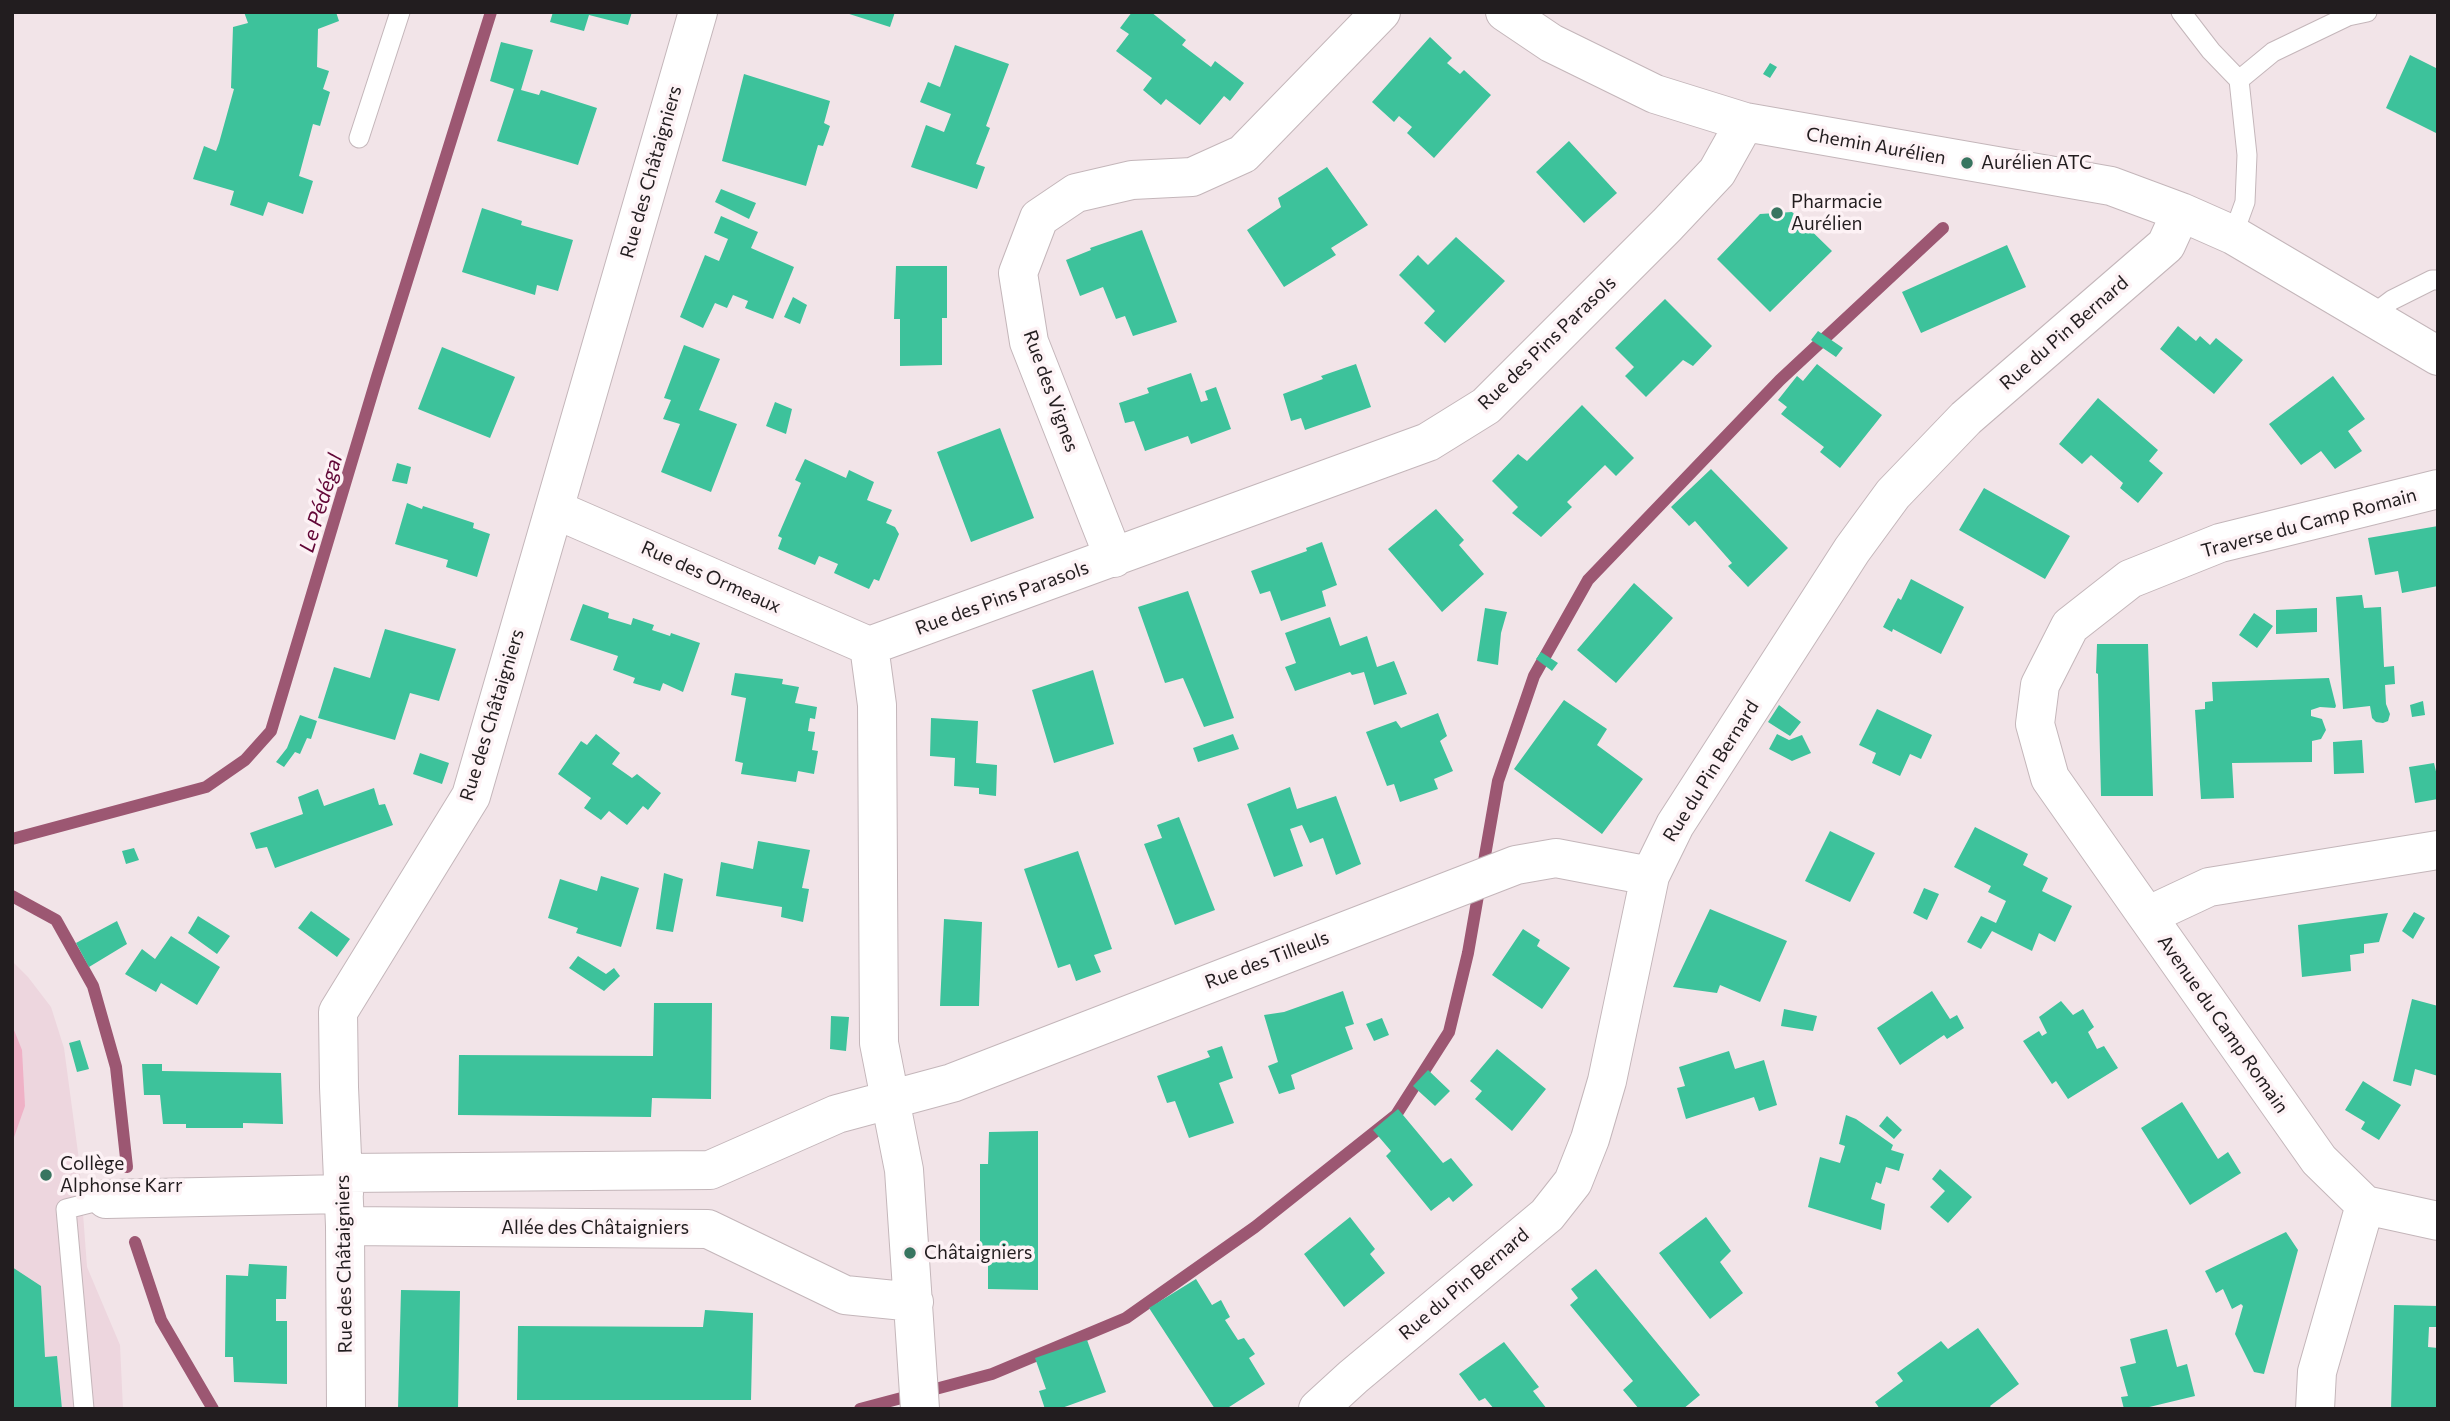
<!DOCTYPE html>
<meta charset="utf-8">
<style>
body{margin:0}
#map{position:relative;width:2450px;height:1421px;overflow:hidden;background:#f2e4e8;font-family:Commissioner,sans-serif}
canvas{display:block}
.frame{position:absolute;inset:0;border:14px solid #221d1f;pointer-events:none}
</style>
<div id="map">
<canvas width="2450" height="1421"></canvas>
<div class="frame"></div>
</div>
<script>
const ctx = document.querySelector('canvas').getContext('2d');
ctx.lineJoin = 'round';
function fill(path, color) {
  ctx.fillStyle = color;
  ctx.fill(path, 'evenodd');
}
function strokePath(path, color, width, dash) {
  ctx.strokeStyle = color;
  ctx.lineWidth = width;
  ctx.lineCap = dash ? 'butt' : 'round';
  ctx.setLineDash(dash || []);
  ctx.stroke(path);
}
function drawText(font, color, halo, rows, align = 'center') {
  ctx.font = font + ' Commissioner,sans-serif';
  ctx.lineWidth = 7;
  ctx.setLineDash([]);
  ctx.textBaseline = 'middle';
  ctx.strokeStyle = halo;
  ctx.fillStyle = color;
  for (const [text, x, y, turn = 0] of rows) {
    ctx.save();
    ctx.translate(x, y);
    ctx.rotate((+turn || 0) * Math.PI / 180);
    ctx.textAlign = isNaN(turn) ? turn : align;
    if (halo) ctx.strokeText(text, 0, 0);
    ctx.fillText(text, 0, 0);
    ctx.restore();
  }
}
const built = new Path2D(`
 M12 961 28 977 51 1007 64 1048 79 1160 87 1267 120 1345 123 1409H12Z`);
const green = new Path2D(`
 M12 1025 22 1050 25 1106 12 1143Z`);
const stream = new Path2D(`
 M12 839 206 787 245 760 271 731 377 377 491 12
 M12 896 56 920 93 986 116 1067 127 1167
 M135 1242 161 1320 213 1409
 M860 1409 992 1374 1126 1318 1255 1227 1396 1115 1449 1032 1468 953 1498 781 1534 676 1588 580 1780 380 1943 228`);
const building = new Path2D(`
 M244 12H336L339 21 318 29 317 67 329 71 323 89 330 92 320 126 313 124 299 176 313 181 303 214 268 202 263 216 230 205 234 191 193 179 204 146 216 151 219 143 234 89 231 88 233 27 248 23Z
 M553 12H632L628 25 589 15 584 31 550 22Z
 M843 12H895L890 27Z
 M1132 12H1151L1186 40 1182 45 1211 67 1215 61 1244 83 1230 101 1224 96 1200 125 1166 99 1161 105 1143 90 1152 78 1116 51 1129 34 1120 28Z
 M1430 37 1452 58 1447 63 1460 74 1464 70 1491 95 1434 158 1407 133 1412 127 1399 116 1394 122 1372 102Z
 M501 42 533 50 521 90 539 95 541 90 597 108 578 165 497 141 514 89 490 81Z
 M955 45 1009 64 986 126 990 128 976 164 985 167 977 189 911 167 926 125 944 132 951 114 920 102 928 82 940 87Z
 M2410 55 2438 69V134L2386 108Z
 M1770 63 1777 67 1770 78 1763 74Z
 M744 74 830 101 824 123 830 126 823 146 818 145 806 186 722 161Z
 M1569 141 1617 193 1584 223 1536 172Z
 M1327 167 1368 225 1331 248 1336 255 1284 287 1247 230 1281 207 1278 198Z
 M721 189 756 203 749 219 715 202Z
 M482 208 522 221 521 225 573 240 558 291 537 285 535 295 462 272Z
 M1792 212 1832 251 1770 312 1717 259 1760 214Z
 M721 216 758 232 751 248 794 267 773 319 745 308 748 301 733 295 727 308 715 303 703 328 680 317 705 255 719 261 728 239 714 233Z
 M1142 230 1177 322 1133 336 1125 316 1116 319 1103 287 1080 296 1066 260 1091 250 1090 248Z
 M1456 237 1505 281 1445 343 1424 323 1435 311 1399 275 1418 255 1428 265Z
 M2007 245 2026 287 1921 333 1902 292Z
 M896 266H947V318H942V365L900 366V319H894Z
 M793 297 807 305 800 324 784 317Z
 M1665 299 1712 346 1693 366 1683 360 1646 397 1625 376 1634 367 1615 348Z
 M2178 326 2196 341 2200 336 2210 345 2216 338 2243 360 2214 394 2160 349Z
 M1818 331 1843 348 1836 357 1811 340Z
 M684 345 720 359 699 410 737 424 711 492 661 472 680 424 663 419 671 400 664 398Z
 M442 347 515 377 490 438 418 409Z
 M1356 364 1371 407 1305 430 1301 418 1291 421 1283 394 1323 379 1321 376Z
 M1817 364 1882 415 1840 468 1820 452 1824 447 1781 414 1787 407 1778 400 1797 376 1803 381Z
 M1191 373 1201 402 1208 400 1205 391 1216 387 1231 429 1191 444 1188 436 1145 451 1134 421 1125 423 1119 403 1149 393 1147 388Z
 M2333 376 2365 419 2348 431 2362 451 2335 469 2321 451 2301 465 2269 424Z
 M2098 398 2158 450 2149 461 2163 473 2138 503 2120 488 2123 483 2091 455 2082 464 2059 444Z
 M775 402 792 409 786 434 766 426Z
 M1582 405 1634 458 1616 476 1605 465 1567 502 1572 507 1541 537 1512 513 1518 507 1492 481 1518 454 1527 461Z
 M1000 428 1034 518 971 542 937 452Z
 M805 459 846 478 849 470 874 482 867 500 892 510 886 523 895 527 899 534 879 581 874 579 869 589 834 573 838 564 819 556 815 565 778 549 782 538 778 536 801 483 795 480Z
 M397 463 411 467 407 484 392 481Z
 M1711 469 1788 548 1748 587 1728 566 1732 563 1695 521 1689 526 1671 507Z
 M1984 488 2070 536 2045 579 1959 530Z
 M407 503 422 509 423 506 474 523 473 528 490 534 477 577 446 567 448 560 395 544Z
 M1436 509 1464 540 1459 545 1484 574 1442 612 1388 549Z
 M2438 526V586L2402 593 2398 571 2375 575 2368 538Z
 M1322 542 1337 585 1322 591 1326 606 1281 621 1270 591 1260 594 1251 571 1307 551 1306 548Z
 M1911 579 1964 607 1941 654 1893 629 1892 632 1883 627 1898 598 1901 600Z
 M1634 583 1673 618 1616 683 1577 650Z
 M1188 591 1234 718 1204 727 1183 678 1165 683 1138 607Z
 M2362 595 2364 608 2381 607 2384 667 2394 666 2395 684 2385 685 2386 704 2390 714 2388 721 2383 723 2376 722 2372 718 2370 706 2343 709 2336 597Z
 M583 604 609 613 608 618 631 625 633 618 654 625 652 630 670 636 671 633 700 643 683 692 663 683 660 691 633 683 635 678 613 670 618 656 570 640Z
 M1485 608 1507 612 1501 633 1498 665 1477 661Z
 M2317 608V632L2276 634V610Z
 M2254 613 2273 626 2257 648 2239 635Z
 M1330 617 1340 646 1367 636 1377 667 1394 661 1407 694 1374 705 1364 672 1352 675 1350 672 1295 691 1285 667 1296 663 1285 633Z
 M385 629 456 649 439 701 410 693 395 740 318 718 334 667 370 678Z
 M2097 644H2148L2153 796H2101L2098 674 2096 673Z
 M1541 652 1558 663 1552 671 1536 659Z
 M1093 670 1114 744 1054 763 1032 690Z
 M735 673 783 679 782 684 799 687 795 703 817 707 815 719 810 718 808 731 815 732 812 750 818 751 814 774 798 771 796 782 741 774 743 763 735 761 746 698 731 695Z
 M2329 678 2336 706 2335 708 2320 707 2311 710V716L2322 719 2326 730 2321 739 2312 741V762L2232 763 2234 798 2201 799 2195 710 2205 709V702L2213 701 2212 682Z
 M1564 700 1607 729 1597 745 1643 779 1602 834 1514 769Z
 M2423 701 2425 715 2412 717 2410 705Z
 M1779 705 1801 722 1790 736 1768 722Z
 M1877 709 1932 735 1921 759 1910 754 1900 776 1872 763 1876 753 1859 745Z
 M1438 713 1447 736 1440 741 1453 771 1434 779 1438 789 1400 802 1394 784 1387 786 1366 732 1396 721 1401 728Z
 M300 715 317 721 311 739 307 738 300 754 295 752 284 767 276 762 287 748Z
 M931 718 978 721 976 763 997 765 996 796 979 794V788L954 786 955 758 930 756Z
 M596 734 620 753 612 764 632 778 637 774 661 793 648 810 643 806 627 825 609 811 601 820 584 808 591 798 558 774 581 741 587 745Z
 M1233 734 1239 749 1198 762 1193 748Z
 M1777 734 1789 740 1802 735 1811 753 1792 761 1769 749Z
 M2362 740 2364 773 2334 774 2333 742Z
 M420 753 449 763 442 784 413 774Z
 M2434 763 2438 780V799L2415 803 2409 767Z
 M1290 787 1297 809 1336 796 1361 864 1336 875 1323 838 1310 843 1302 825 1290 829 1303 866 1274 877 1247 804Z
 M374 788 379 805 385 804 393 825 275 868 267 847 256 849 250 833 303 814 298 797 318 789 324 806Z
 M1179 817 1215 910 1175 925 1144 844 1162 838 1157 825Z
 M1975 827 2028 854 2023 865 2048 878 2042 891 2072 906 2055 942 2039 933 2032 951 1992 931 1981 949 1967 942 1981 916 1996 923 2006 901 1988 892 1991 886 1954 867Z
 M1830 831 1875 853 1850 902 1805 881Z
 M758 841 810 850 802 888 809 889 803 922 781 917 782 907 716 896 721 862 753 869Z
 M134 848 139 860 126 864 122 851Z
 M1078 851 1112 949 1094 955 1101 972 1076 981 1070 964 1058 968 1024 869Z
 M664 873 683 879 673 932 656 929Z
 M601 876 639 888 621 947 576 933 578 928 548 918 560 879 597 891Z
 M1924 888 1939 894 1927 920 1913 913Z
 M1710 909 1787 941 1760 1002 1720 985 1717 993 1673 987Z
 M311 911 350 939 337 957 298 928Z
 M2414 912 2425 918 2413 939 2402 931Z
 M2388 913 2379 942 2364 944V953L2350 955 2351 971 2302 977 2298 925Z
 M198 916 230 936 217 954 188 933Z
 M944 919 982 922 979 1006H940Z
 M117 921 127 944 89 967 76 943Z
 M1523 929 1540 940 1537 946 1570 968 1542 1009 1492 975Z
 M171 936 220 967 197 1005 161 983 156 992 125 974 142 949 155 959Z
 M578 956 606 974 614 968 620 976 604 991 569 968Z
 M1343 991 1354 1024 1345 1027 1353 1049 1291 1075 1295 1089 1279 1094 1268 1066 1278 1062 1264 1015 1284 1012Z
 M1932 991 1950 1019 1957 1015 1964 1028 1947 1039 1944 1035 1900 1065 1877 1028Z
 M2412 999 2438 1006V1076L2415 1069 2411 1086 2393 1081Z
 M2061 1001 2073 1015 2083 1009 2094 1027 2088 1032 2097 1049 2104 1046 2118 1068 2068 1099 2056 1081 2052 1084 2023 1041 2039 1031 2042 1036 2047 1033 2039 1017Z
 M654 1003H712L711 1099 652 1098 651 1117 458 1115 459 1055 653 1056Z
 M1784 1009 1817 1016 1813 1031 1781 1026Z
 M831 1016 849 1017 846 1051 830 1049Z
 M1382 1018 1389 1035 1374 1041 1366 1024Z
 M80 1040 89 1069 77 1072 69 1043Z
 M1222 1046 1233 1078 1219 1083 1234 1123 1189 1138 1175 1101 1167 1103 1157 1076 1210 1057 1207 1051Z
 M1497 1049 1546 1089 1512 1131 1475 1099 1482 1091 1470 1081Z
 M1729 1051 1735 1069 1764 1060 1777 1105 1759 1111 1754 1097 1686 1119 1677 1088 1685 1086 1679 1067Z
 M142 1064H162V1071L281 1073 283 1124 243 1123V1128H186V1124H163L160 1095H144Z
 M1428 1070 1450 1091 1435 1106 1413 1086Z
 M2363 1081 2401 1105 2379 1140 2361 1129 2365 1122 2345 1110Z
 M2182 1102 2218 1159 2228 1152 2241 1173 2190 1205 2141 1128Z
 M1398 1109 1443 1163 1451 1158 1473 1185 1453 1202 1449 1197 1431 1211 1386 1156 1391 1151 1373 1130Z
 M1846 1115 1856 1119 1893 1145 1891 1150 1904 1154 1899 1171 1886 1167 1881 1184 1876 1182 1871 1199 1885 1204 1881 1230 1808 1207 1820 1157 1840 1163 1845 1146 1839 1144Z
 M1887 1116 1902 1130 1894 1139 1879 1126Z
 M1038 1131V1290L988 1289V1260H980V1164H988L989 1132Z
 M1940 1169 1972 1197 1948 1223 1930 1207 1945 1191 1932 1179Z
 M1350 1217 1375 1249 1370 1254 1385 1273 1344 1307 1304 1254Z
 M1706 1217 1731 1251 1720 1262 1743 1293 1710 1319 1659 1253Z
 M2286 1232 2298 1250 2264 1374 2254 1372 2235 1334 2243 1306 2241 1304 2232 1309 2223 1289 2216 1293 2205 1271Z
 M249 1264 287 1266 286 1299H276V1321H287V1384L234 1382 233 1357H225L226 1275 248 1276Z
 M12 1267 41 1286 45 1357 57 1356 62 1409H12Z
 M1596 1269 1700 1395 1683 1409H1639L1623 1390 1633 1381 1570 1305 1578 1298 1571 1289Z
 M1196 1279 1212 1305 1221 1300 1230 1317 1225 1320 1238 1340 1244 1338 1255 1354 1249 1358 1265 1384 1226 1409H1215L1149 1308Z
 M401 1290 460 1291 458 1409H398Z
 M2394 1305 2438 1306V1327H2429L2428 1347 2438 1348V1409H2391Z
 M705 1310 753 1313 751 1400H517L518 1326 703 1327Z
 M1978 1328 2019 1384 1990 1406 1992 1409H1880L1875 1402 1903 1381 1897 1373 1941 1341 1948 1349Z
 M2167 1329 2177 1367 2187 1364 2195 1396 2141 1409H2124L2121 1397 2128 1396 2120 1367 2136 1363 2130 1339Z
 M1087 1340 1106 1392 1059 1409H1045L1039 1391 1046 1389 1035 1358Z
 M1504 1342 1539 1387 1533 1391 1547 1409H1494L1485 1398 1479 1401 1459 1374Z`);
const service = new Path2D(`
 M2181 12 2211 51 2239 80 2247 155 2245 202 2233 235
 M2239 80 2273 52 2348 16 2367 12
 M359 138 400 12
 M2372 315 2392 300 2432 280H2438
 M84 1409 66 1209 106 1199`);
const minor = new Path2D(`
 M1505 12 1551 43 1655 94 1745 122 2111 186 2181 212 2233 235 2438 356
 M554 509 869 646
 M1114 558 1029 342 1018 273 1039 218 1076 193 1132 180 1192 177 1243 154 1381 12
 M2438 850 2209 887 2147 916 2319 1160 2365 1205 2438 1221
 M2147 916 2050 778 2035 724 2040 685 2070 626 2130 579 2220 543 2438 489
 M344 1173 710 1170 837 1114 952 1083 1516 865 1556 858 1650 876
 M106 1199 344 1194
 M345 1226 708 1229 845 1295 914 1302
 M346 1409 345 1226 339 1087 338 1012 471 796 698 12
 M920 1409 904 1170 879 1043 877 705 869 646 1428 442 1486 406 1667 225 1717 172 1745 122
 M1318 1409 1353 1377 1547 1215 1573 1182 1590 1139 1607 1081 1650 876 1675 825 1852 550 1893 494 1966 418 2166 245 2181 212
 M2315 1409 2317 1372 2365 1205`);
const markers = [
 [1967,163,7,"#387560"],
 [1777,213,7,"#387560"],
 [46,1175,7,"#387560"],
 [910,1253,7,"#387560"]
];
const streetNames = [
 ["Chemin Aurélien",1876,146,10],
 ["Rue des Châtaigniers",651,172,-74],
 ["Rue du Pin Bernard",2064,333,-41],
 ["Rue des Pins Parasols",1547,343,-44],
 ["Rue des Vignes",1051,391,70],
 ["Traverse du Camp Romain",2309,523,-15],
 ["Rue des Ormeaux",711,577,24],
 ["Rue des Pins Parasols",1002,598,-20],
 ["Rue des Châtaigniers",492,715,-73],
 ["Rue du Pin Bernard",1711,771,-58],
 ["Rue des Tilleuls",1267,960,-21],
 ["Avenue du Camp Romain",2223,1024,55],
 ["Allée des Châtaigniers",595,1228],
 ["Rue des Châtaigniers",344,1264,-91],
 ["Rue du Pin Bernard",1464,1284,-40]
];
const poiNames = [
 ["Aurélien ATC",1981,163],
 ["Pharmacie",1791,202],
 ["Aurélien",1791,224],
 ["Collège",60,1164],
 ["Alphonse Karr",60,1186],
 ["Châtaigniers",924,1253]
];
const waterNames = [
 ["Le Pédégal",321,503,-73]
];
fill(built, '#edd6de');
fill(green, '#efb1c6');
strokePath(stream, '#9c5772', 12);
fill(building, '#3dc29b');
strokePath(service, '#c4b6ba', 21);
strokePath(minor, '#c4b6ba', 40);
strokePath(service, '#fff', 19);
strokePath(minor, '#fff', 38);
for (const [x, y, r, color] of markers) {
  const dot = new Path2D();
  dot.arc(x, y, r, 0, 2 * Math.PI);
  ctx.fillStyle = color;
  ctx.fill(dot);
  strokePath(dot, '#fdf2f5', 2.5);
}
drawText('19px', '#221d1f', '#fdf2f5', streetNames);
drawText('19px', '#221d1f', '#fdf2f5', poiNames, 'left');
drawText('italic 21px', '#610636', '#fdf2f5', waterNames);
</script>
